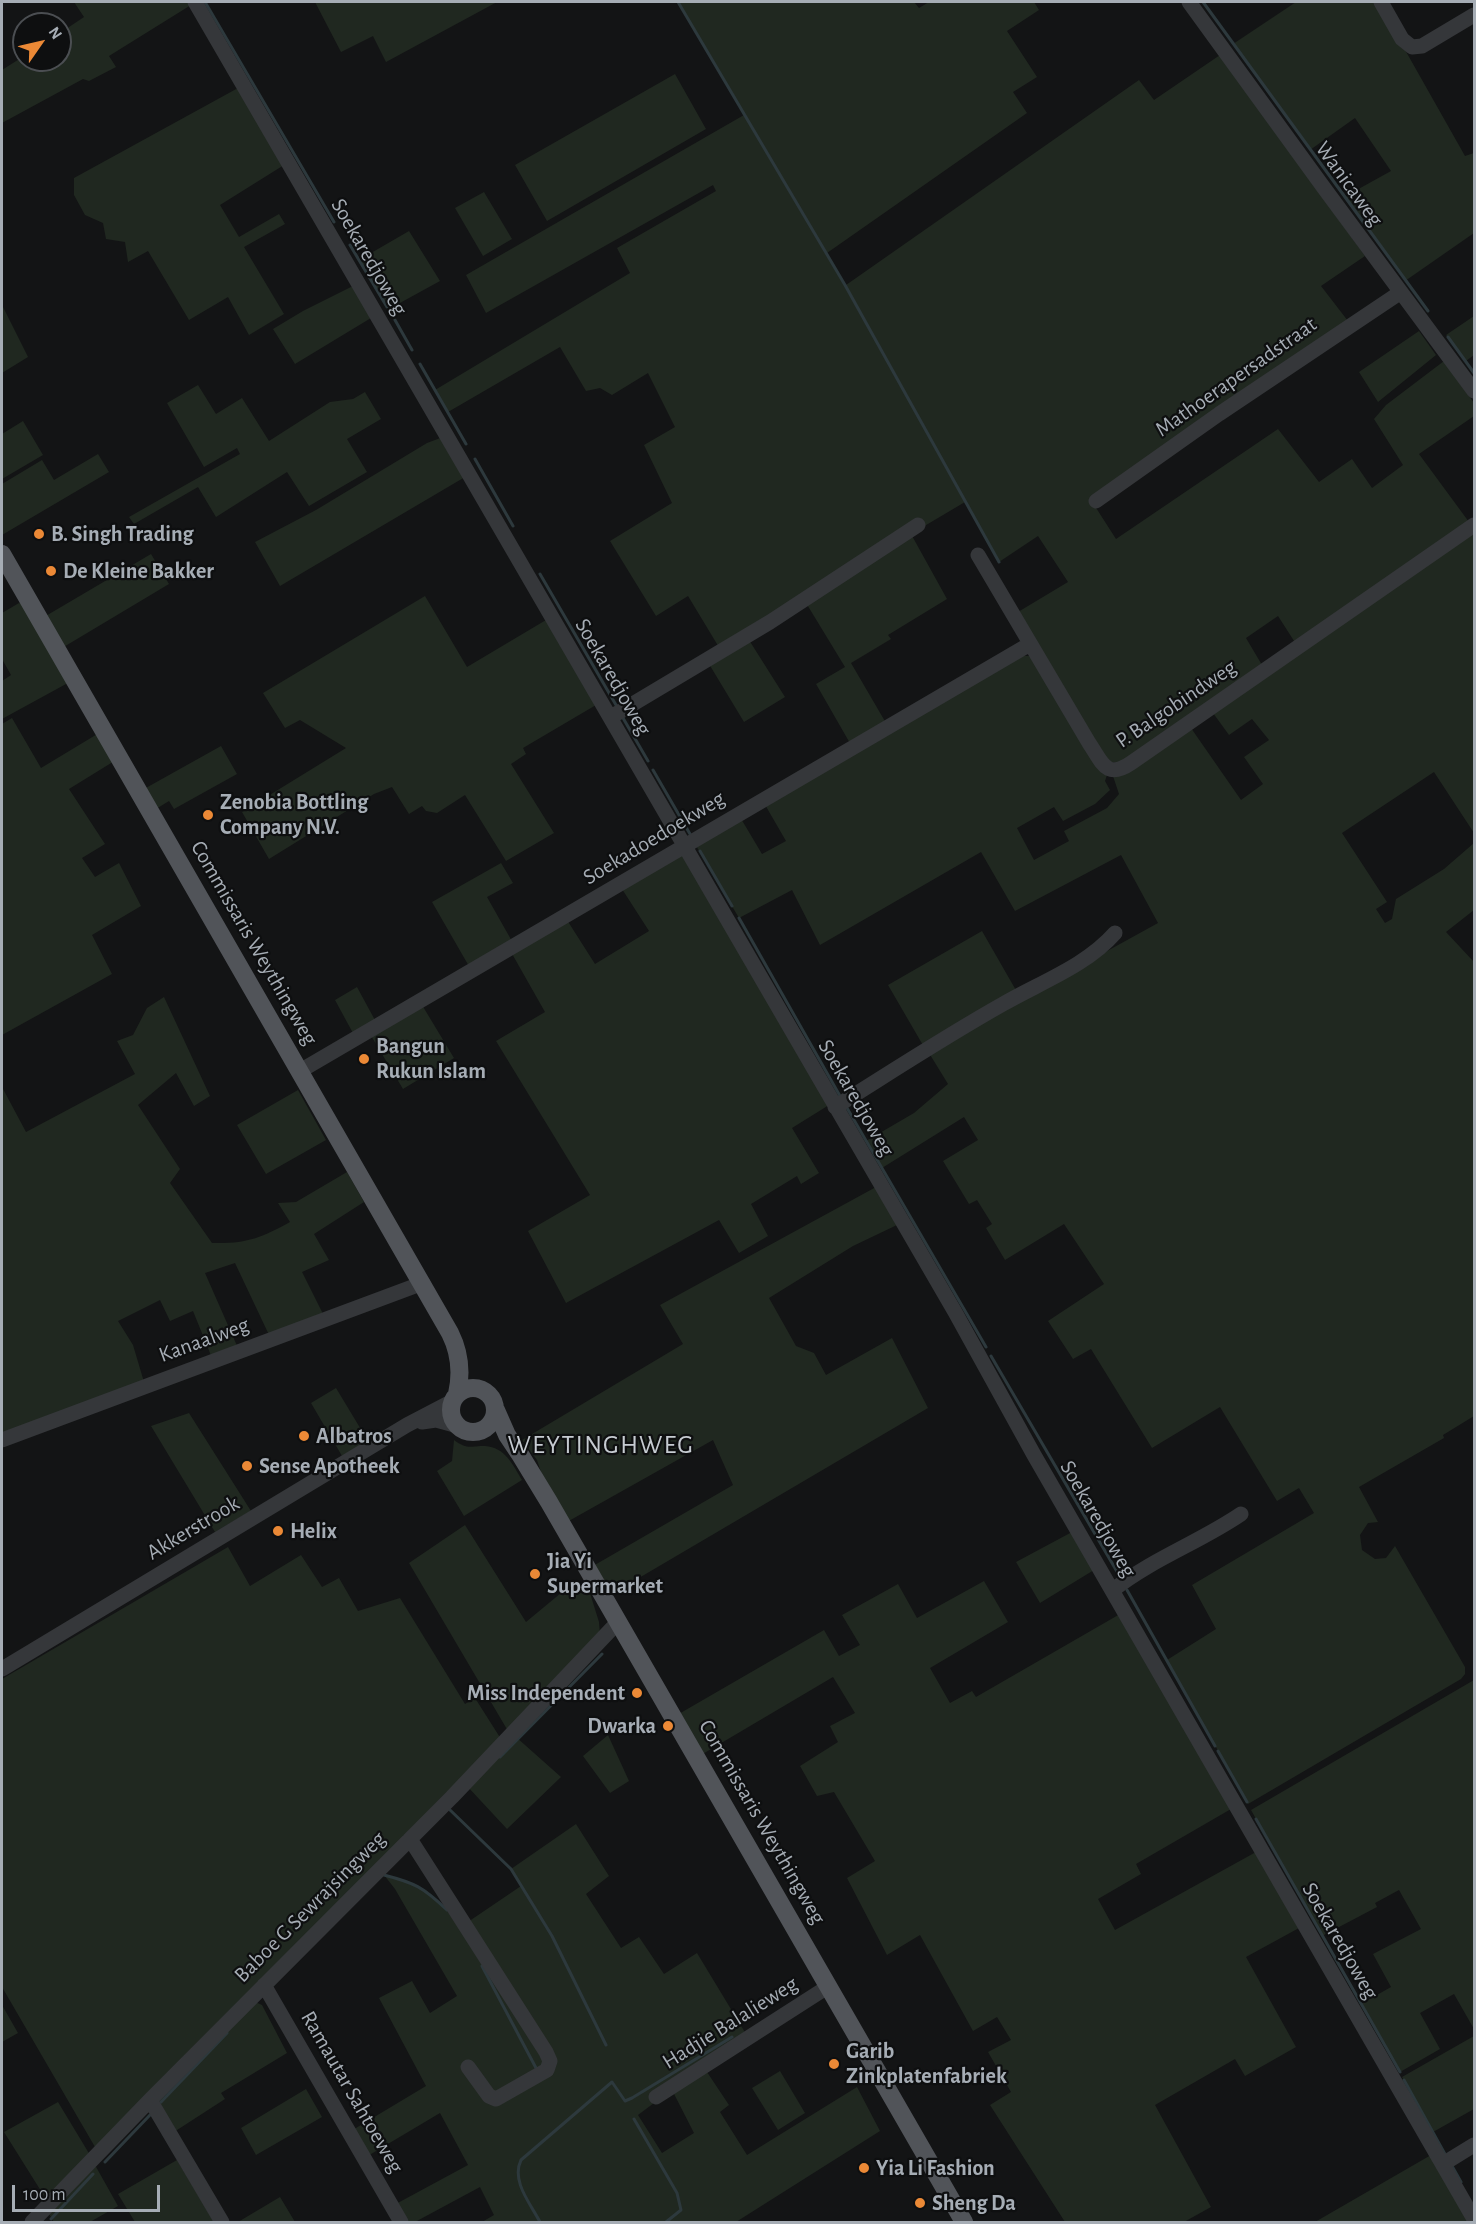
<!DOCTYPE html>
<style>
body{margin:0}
#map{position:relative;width:1476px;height:2224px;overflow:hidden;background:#131415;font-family:"Alegreya Sans",sans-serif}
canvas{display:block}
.frame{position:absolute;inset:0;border:3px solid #a6adb5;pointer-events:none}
.north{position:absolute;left:12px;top:12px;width:60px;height:60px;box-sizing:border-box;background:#0e0f10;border:2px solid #4b4e52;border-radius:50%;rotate:56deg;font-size:16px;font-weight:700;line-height:24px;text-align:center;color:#a6adb5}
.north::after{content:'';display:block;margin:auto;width:21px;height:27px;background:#eb8936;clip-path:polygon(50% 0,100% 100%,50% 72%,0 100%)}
.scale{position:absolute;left:12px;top:2185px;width:148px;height:27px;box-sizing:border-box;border:3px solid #a6adb5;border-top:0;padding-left:8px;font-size:18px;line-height:21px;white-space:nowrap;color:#a6adb5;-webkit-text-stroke:4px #0e0f10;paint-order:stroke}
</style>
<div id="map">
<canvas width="1476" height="2224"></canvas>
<div class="frame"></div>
<div class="north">N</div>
<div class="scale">100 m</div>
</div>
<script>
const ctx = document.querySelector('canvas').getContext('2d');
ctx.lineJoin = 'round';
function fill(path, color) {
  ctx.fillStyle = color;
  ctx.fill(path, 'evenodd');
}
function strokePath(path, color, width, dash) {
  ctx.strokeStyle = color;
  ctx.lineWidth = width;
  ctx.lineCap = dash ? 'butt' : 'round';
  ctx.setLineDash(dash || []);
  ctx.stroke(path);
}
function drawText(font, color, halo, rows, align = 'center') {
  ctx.font = font + ' "Alegreya Sans",sans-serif';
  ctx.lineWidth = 4.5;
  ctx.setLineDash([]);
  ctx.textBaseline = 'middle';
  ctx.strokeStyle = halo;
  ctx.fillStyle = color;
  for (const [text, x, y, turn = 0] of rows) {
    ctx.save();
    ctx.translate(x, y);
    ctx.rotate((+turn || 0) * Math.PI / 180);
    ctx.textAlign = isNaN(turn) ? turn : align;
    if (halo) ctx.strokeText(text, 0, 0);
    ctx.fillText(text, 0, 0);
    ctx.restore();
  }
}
const green = new Path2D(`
 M74 2H188L191 5 109 56 116 67 89 81 83 79 2 123V70L24 56V60H60V33L84 17Z
 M315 2H497L386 62 373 36 341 52Z
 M678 2H914L919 8 929 2H1034L1039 10 1007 31 1037 77 1013 92 1027 113 827 253 846 285 1139 80 1154 100 1220 55 1365 256 1321 286 1348 321 1091 500 1116 539 1278 429 1319 482 1352 459 1372 488 1403 465 1374 419 1386 405 1444 361 1474 403V416L1419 454 1469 522 1296 644 1278 616 1246 638 1262 665 1125 762H1108L1018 612 1068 582 1038 536 999 562 965 502 911 534 947 599 888 635 891 639 851 663 886 723 851 745 816 684 845 667 803 598 720 649 688 596 656 616 610 541 672 503 644 445 675 427 648 373 612 395 600 388 586 391 560 347 448 412 435 390 630 273 617 248 716 191 713 185 486 313 466 275 744 115Z
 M1296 2H1378L1465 156 1474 153V233L1405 281 1344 197 1391 171 1355 118 1310 150 1233 44Z
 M675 74 706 129 547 221 515 165Z
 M238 88 284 165 220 205 239 237 279 214 285 224 244 247 284 314 249 335 228 297 189 320 148 251 128 262 125 242 106 239 103 223 85 215 74 195V178Z
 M484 192 512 239 483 256 455 208Z
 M409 231 440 281 389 309 359 260Z
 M353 286 371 318 295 364 273 329 303 311Z
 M2 305 28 357 2 373Z
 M1474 316V355L1466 361 1446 335Z
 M1419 331 1436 355 1378 402 1359 372Z
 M198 385 216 414 242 398 269 441 330 402 353 399 365 392 381 419 347 439 367 472 309 506 287 472 216 517 198 487 134 524 129 517 240 454 237 448 204 467 167 403Z
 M23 421 43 455 2 479V434Z
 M443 437 465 477 280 586 255 542 316 510 427 443Z
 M98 454 109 472 2 535V484L42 460 54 480Z
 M1474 531V833L1434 772 1342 833 1387 902 1376 909 1385 923 1392 919 1396 899 1444 869 1474 843V910L1446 932 1474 962V1416L1443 1435 1444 1438 1359 1487 1378 1522 1368 1523 1360 1535 1362 1550 1375 1559 1386 1558 1395 1546 1465 1667V1674L1461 1679 1248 1804 1167 1660 1216 1629 1192 1585 1314 1513 1299 1488 1277 1501 1220 1407 1152 1448 1091 1349 1073 1359 1048 1321 1104 1284 1064 1224 1005 1260 986 1228 992 1224 977 1200 969 1204 943 1161 978 1140 964 1117 882 1168 866 1141 914 1113 948 1084 929 1053 1002 1009 1158 923 1121 855 1015 911 981 852 820 945 792 890 739 918 695 844 740 817 762 854 786 841 764 803 1017 656H1029L1035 661 1107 775 1105 781 1110 790 1095 804 1063 821 1054 807 1017 828 1034 860 1069 841 1064 831 1107 808 1119 794 1113 776 1191 728 1241 800 1263 784 1244 757 1269 740 1252 719 1229 735 1213 713Z
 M151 554 169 584 62 648 44 617Z
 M425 596 467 667 546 620 596 705 523 748 526 754 511 764 554 833 506 861 465 795 437 813 426 811 422 806 409 814 392 787 374 794 269 859 242 812 346 748 300 720 285 728 263 693Z
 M19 603 23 604 68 680 66 684 2 719V681L11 675 2 659V613Z
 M749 640 785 697 744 722 709 664Z
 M12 718 41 768 99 733 116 760 69 789 105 844 82 858 95 877 119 863 141 906 92 935 112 974 2 1035V724Z
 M221 746 237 774 174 809 169 801 156 809 144 789Z
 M678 856H683L829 1105 792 1128 819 1173 801 1184 797 1176 751 1204 768 1236 739 1253 719 1220 566 1303 528 1231 590 1195 496 1041 545 1012 511 952 567 920 595 964 649 931 622 889Z
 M501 863 513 883 487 897 513 943 470 968 432 902Z
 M982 931 1017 992 924 1047 888 985Z
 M357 987 376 1022 354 1035 335 1000Z
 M164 997 210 1096 194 1106 176 1073 138 1105 180 1169 170 1183 212 1243C246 1244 261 1238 290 1222L278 1203 296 1202 347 1172 364 1202 314 1234 329 1260 302 1272 325 1318 270 1337 235 1263 205 1273 238 1348 212 1358 193 1311 170 1321 160 1300 118 1321 133 1345 144 1382 2 1436V1087L26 1132 135 1074 117 1041 133 1035 147 1008Z
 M422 1005 454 1058 403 1089 370 1034Z
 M298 1090 326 1140 266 1174 237 1125Z
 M876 1187 897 1225 853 1246 769 1298 796 1346 814 1353 826 1375 892 1338 928 1408 610 1595 593 1566 733 1485 713 1440 567 1522 544 1481 537 1460 522 1440 683 1344 660 1305Z
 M336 1388 368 1441 342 1456 311 1403Z
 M189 1413 251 1511 215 1532 151 1426Z
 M454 1440C468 1450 469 1446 485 1446 505 1447 513 1465 522 1480L464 1516 437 1471 452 1461Z
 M465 1525 526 1622 573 1583 589 1590 599 1622 600 1635 508 1731 409 1563Z
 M1072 1532 1094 1570 1040 1603 1016 1562Z
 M228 1547 250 1586 301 1555 322 1587 339 1578 358 1611 400 1598 465 1704 475 1698 501 1739 95 2147 2 1987V1679Z
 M984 1581 1008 1622 930 1668 950 1703 972 1691 976 1697 1120 1614 1231 1809 1136 1864 1141 1874 1098 1899 1115 1930 1256 1852 1299 1928 1246 1957 1296 2047 1245 2076 1235 2059 1155 2105 1211 2207 1184 2222H1065L990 2105 1011 2092 988 2052 1011 2040 997 2017 973 2031 920 1935 887 1955 847 1878 875 1861 834 1792 817 1796 800 1766 838 1742 830 1726 855 1713 833 1677 701 1755 677 1715 824 1630 839 1656 860 1645 842 1615 898 1584 917 1618Z
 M1474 1680V2029L1454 1994 1420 2013 1440 2049 1400 2072 1361 2004 1391 1987 1373 1954 1421 1929 1399 1890 1375 1903 1377 1907 1322 1936 1251 1810Z
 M608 1735 629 1781 610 1793 583 1756Z
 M516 1737 561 1777 507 1829 467 1786Z
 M576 1824 609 1876 586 1894 621 1948 639 1937 664 1974 697 1953 746 2034 638 2115 662 2153 694 2133 672 2090 705 2069 729 2105 720 2112 747 2155 857 2087 880 2131 736 2222H482L494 2215 480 2187 415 2222H404L394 2205 468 2165 440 2113 366 2157 351 2131 426 2086 379 1998 412 1981 430 2013 457 1996 395 1889 384 1875 406 1881 426 1890 462 1926 521 1886 511 1869Z
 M253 2001 262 2005 287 2053 221 2093 225 2099 174 2132 157 2102Z
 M2 2005 18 2033 2 2042Z
 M1474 2036V2109L1433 2132 1402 2077Z
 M780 2071 805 2113 778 2130 752 2088Z
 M306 2089 322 2117 256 2155 241 2128Z
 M58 2102 90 2155 46 2199 4 2132Z
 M1431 2155 1469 2222H1315Z
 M177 2160 214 2222H135L118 2194Z
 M95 2165 118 2206 90 2222H54L47 2211Z
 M280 2197 295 2222H238Z`);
const stream = new Path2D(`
 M205 2 334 222
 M678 2 845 285 999 562
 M1203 2 1428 311
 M350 245 387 307
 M395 320 412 350
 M1448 337 1474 373
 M420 364 466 444
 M475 459 513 526
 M540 574 616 705
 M623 718 648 761
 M653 770 690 834
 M700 851 732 906
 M739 918 840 1096
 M847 1108 986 1347
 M991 1356 1119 1575
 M1127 1590 1215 1746
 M1218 1751 1247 1802
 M500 1757 602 1654
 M449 1809 511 1869 552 1936 606 2045
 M1256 1819 1400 2072
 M384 1875C415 1883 423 1887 447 1910
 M482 1966 536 2068
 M1404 2080 1446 2156
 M161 2102 227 2033
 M634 2119 677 2193 681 2210 666 2222
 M105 2162 150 2115
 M1452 2166 1461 2182
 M51 2219 93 2174
 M540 2222C530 2203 511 2181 521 2160L612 2082 625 2101 632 2098 732 2037`);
const minor = new Path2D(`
 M195 2 955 1312 1034 1455 1474 2219
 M1189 2 1324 188 1474 391
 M1381 2 1402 39 1412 47 1422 46 1474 15
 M1096 501 1219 414 1401 292
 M978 555 1089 743C1102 762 1106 780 1131 763L1474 525
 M611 717 770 622 918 525
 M300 1071 1030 644
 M835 1107C891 1072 946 1036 1003 1004 1041 982 1086 966 1115 933
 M422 1422 436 1420 458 1426
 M2 1440 423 1283
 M1113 1590C1152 1559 1200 1542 1241 1514
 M2 1669 407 1425 451 1402
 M410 1839 546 2052 550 2061 547 2070 496 2099 489 2096 468 2067
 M264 1985 401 2222
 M656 2097 829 1986
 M150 2100 222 2222
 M1443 2164 1474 2145
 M32 2222 150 2100 452 1797 618 1622`);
const major = new Path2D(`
 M2 554 450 1333C460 1353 462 1372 457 1394
 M451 1410a22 22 0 1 1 44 0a22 22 0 1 1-44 0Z
 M496 1410 507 1435 521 1456 549 1502 964 2222`);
const markers = [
 [39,534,6,"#eb8936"],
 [51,571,6,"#eb8936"],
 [208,815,6,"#eb8936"],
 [364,1059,6,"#eb8936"],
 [304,1436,6,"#eb8936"],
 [247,1466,6,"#eb8936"],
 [278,1531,6,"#eb8936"],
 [535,1574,6,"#eb8936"],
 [637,1693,6,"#eb8936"],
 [668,1726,6,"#eb8936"],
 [834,2064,6,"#eb8936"],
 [864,2168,6,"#eb8936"],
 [920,2203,6,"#eb8936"]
];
const streetNames = [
 ["Wanicaweg",1349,184,54],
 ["Soekaredjoweg",369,257,60],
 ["Mathoerapersadstraat",1236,377,-35],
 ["Soekaredjoweg",613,677,60],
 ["P. Balgobindweg",1176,704,-34],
 ["Soekadoedoekweg",654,838,-31],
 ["Commissaris Weythingweg",254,943,60],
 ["Soekaredjoweg",856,1098,60],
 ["Kanaalweg",204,1340,-20],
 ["Soekaredjoweg",1098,1519,60],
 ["Akkerstrook",193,1528,-31],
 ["Commissaris Weythingweg",762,1822,60],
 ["Baboe G Sewrajsingweg",310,1907,-45],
 ["Soekaredjoweg",1340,1941,60],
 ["Hadjie Balalieweg",730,2023,-32],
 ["Ramautar Sahtoeweg",352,2092,60]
];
const poiNames = [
 ["B. Singh Trading",51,534],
 ["De Kleine Bakker",63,571],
 ["Zenobia Bottling",220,802],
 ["Company N.V.",220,827],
 ["Bangun",376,1046],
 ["Rukun Islam",376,1071],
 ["Albatros",316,1436],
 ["Sense Apotheek",259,1466],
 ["Helix",290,1531],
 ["Jia Yi",547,1561],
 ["Supermarket",547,1586],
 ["Miss Independent",625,1693,"right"],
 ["Dwarka",656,1726,"right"],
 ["Garib",846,2051],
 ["Zinkplatenfabriek",846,2076],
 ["Yia Li Fashion",876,2168],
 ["Sheng Da",932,2203]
];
const quarterNames = [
 ["WEYTINGHWEG",601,1445]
];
fill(green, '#202820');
strokePath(stream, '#2d393d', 3);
strokePath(minor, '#35373a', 15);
strokePath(major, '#515459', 18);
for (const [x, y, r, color] of markers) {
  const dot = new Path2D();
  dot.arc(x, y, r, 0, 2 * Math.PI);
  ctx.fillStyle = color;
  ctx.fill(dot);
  strokePath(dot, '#0e0f10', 2);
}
drawText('22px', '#a6adb5', '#0e0f10', streetNames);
drawText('bold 22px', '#a6adb5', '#0e0f10', poiNames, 'left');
ctx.letterSpacing = '1.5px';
drawText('26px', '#c6cbd1', '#0e0f10', quarterNames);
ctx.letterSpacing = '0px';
</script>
